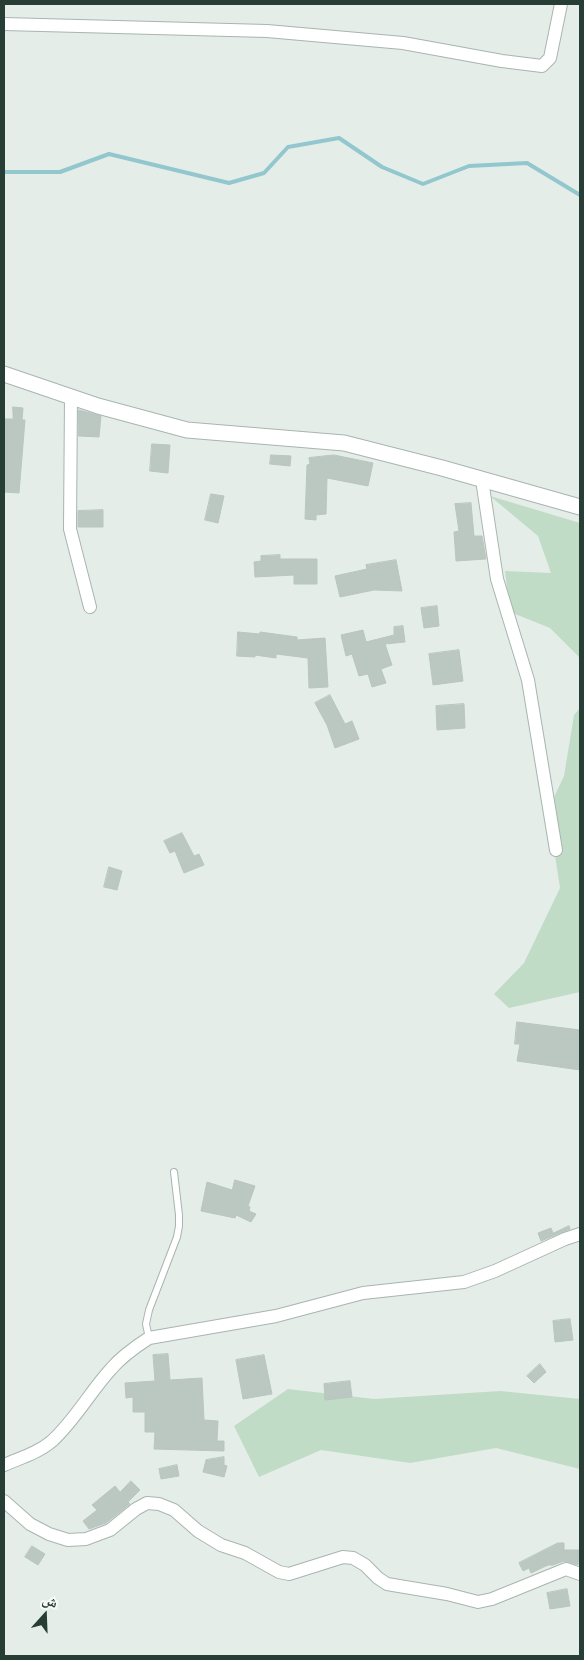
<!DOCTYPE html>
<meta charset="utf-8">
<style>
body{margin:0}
#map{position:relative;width:584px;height:1660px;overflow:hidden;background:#e5ede9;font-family:"Work Sans","Noto Naskh Arabic",sans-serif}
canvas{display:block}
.frame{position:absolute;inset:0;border:5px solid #263e36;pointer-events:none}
.north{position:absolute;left:20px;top:1590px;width:50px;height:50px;-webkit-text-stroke:4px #f6faf7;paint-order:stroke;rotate:20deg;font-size:14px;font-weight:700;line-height:20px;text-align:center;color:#263e36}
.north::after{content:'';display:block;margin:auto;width:18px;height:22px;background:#263e36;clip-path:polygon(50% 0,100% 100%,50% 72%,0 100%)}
</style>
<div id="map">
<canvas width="584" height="1660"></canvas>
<div class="frame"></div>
<div class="north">ش</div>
</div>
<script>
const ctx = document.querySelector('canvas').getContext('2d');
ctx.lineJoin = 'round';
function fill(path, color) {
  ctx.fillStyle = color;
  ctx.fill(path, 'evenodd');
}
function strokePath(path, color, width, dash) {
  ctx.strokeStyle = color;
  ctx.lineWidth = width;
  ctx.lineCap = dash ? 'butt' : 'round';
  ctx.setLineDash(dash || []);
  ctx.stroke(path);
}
const green = new Path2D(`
 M490 496 580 523V658L550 628 510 612 505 571 551 573 538 536Z
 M580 708V992L509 1008 494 994 524 963 560 888 548 810 564 776 574 715Z
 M288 1389 374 1399 500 1391 580 1399V1469L496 1448 410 1463 321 1450 259 1477 234 1426Z`);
const stream = new Path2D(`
 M4 172H60L109 154 229 183 264 173 288 147 339 138 382 167 423 184 469 166 527 163 580 195`);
const building = new Path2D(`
 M13 407 23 408 22 420H25L19 493 4 492V419H13Z
 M79 410 101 416 99 437 79 436Z
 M152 444 170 445 168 473 150 471Z
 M271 455 291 456 290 466 270 464Z
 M334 455 373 463 368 486 327 478 326 514 316 515V520L305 519 307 465 310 464 309 458Z
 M211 494 224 496 218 523 205 520Z
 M471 503 474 536H482L486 559 456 561 454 532 459 531 455 504Z
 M103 510V527H78V511Z
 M280 555V559H317V584H294V575L255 577 254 562 261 561V556Z
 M396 560 402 591 374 590 340 597 335 576 367 569 366 565Z
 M437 606 439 626 424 628 421 608Z
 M403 626 405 642 385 644 392 665 381 669 386 683 372 687 368 674 359 676 352 654 346 656 341 635 363 630 366 642 394 635V627Z
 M238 632 260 634V632L297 637V640L325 638 328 687 309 688 308 658 276 654V658L255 655V657L237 656Z
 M459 650 463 681 433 685 429 654Z
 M330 695 345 724 352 721 359 739 335 748 327 725 315 703Z
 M464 704 465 728 437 730 436 706Z
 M182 833 194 856 199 854 204 865 184 873 175 851 170 853 164 841Z
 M109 867 122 871 117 890 104 887Z
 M517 1022 580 1030V1070L517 1061 520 1044H515Z
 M235 1180 255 1186 248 1206 250 1207 249 1211 256 1214 251 1222 236 1215 235 1218 201 1211 207 1182 232 1190Z
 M569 1226 570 1229 541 1241 538 1233 551 1228 553 1233Z
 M570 1319 573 1340 555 1342 553 1321Z
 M168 1354 170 1380 202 1378 204 1420 218 1421 217 1441H224V1451L154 1449 155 1432H145V1412H133V1397L126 1398 125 1383 155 1381 153 1355Z
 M264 1355 272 1394 243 1399 236 1360Z
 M540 1364 546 1372 534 1383 527 1376Z
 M350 1381 352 1397 325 1400 324 1384Z
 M224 1457V1465L227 1466 224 1477 203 1472 206 1460Z
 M177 1465 179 1476 161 1479 159 1469Z
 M131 1481 140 1490 128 1502 130 1504 106 1523 89 1529 83 1521 97 1510 92 1505 115 1486 120 1492Z
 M558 1543H564V1550H579L578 1565 564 1561 553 1565H548L531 1573 529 1568 523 1571 519 1563Z
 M32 1546 45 1554 38 1565 25 1557Z
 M567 1589 570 1606 550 1609 547 1593Z`);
const service = new Path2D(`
 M149 1338 146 1324 149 1310 177 1237 179 1226V1215L174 1172`);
const minor = new Path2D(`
 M4 24 267 31 403 43 502 61 542 66 550 58 561 4
 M71 397 70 529 90 607
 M482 480 497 579 528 680 556 850
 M4 1465C20 1458 38 1453 52 1441 75 1420 90 1392 111 1369 122 1356 135 1347 149 1338L276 1316 363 1293 464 1282 495 1271 565 1239 580 1234
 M4 1501 30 1524 49 1534 68 1540 86 1539 110 1530 136 1509 147 1503 159 1504 174 1510 198 1531 221 1545 245 1553 279 1572 289 1574 343 1557 353 1558 365 1565 378 1578 387 1584 447 1594 478 1602 492 1599 566 1569 580 1574`);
const tertiary = new Path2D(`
 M4 374 98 406 187 430 344 443 442 468 580 507`);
fill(green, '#c0dcc6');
strokePath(stream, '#92c7cd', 4);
fill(building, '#bbc8c2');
strokePath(building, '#b8c6c0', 1);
strokePath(service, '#a8b5b0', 8);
strokePath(minor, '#a8b5b0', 14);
strokePath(tertiary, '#a8b5b0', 17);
strokePath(service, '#fff', 6);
strokePath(minor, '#fff', 12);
strokePath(tertiary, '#fff', 15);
</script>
